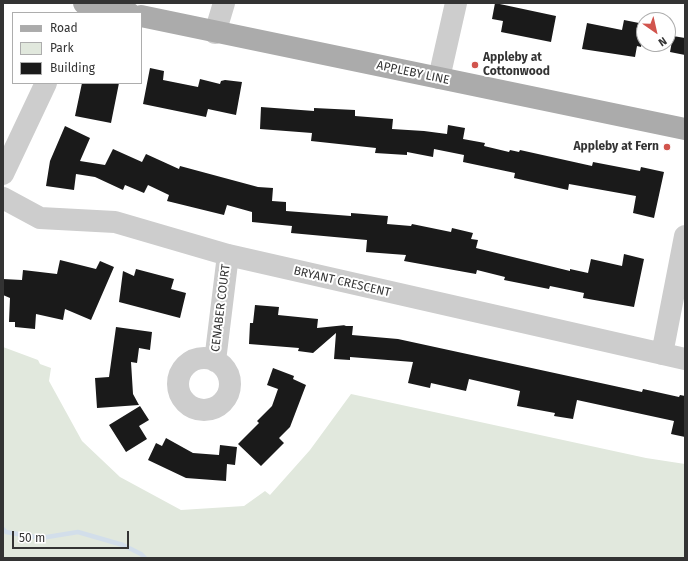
<!DOCTYPE html>
<style>
body{margin:0}
#map{position:relative;width:688px;height:561px;overflow:hidden;background:#fff;font-family:"Fira Sans",sans-serif}
canvas{display:block}
.frame{position:absolute;inset:0;border:4px solid #333;pointer-events:none}
.legend{position:absolute;left:12px;top:12px;width:130px;height:72px;box-sizing:border-box;background:#fff;border:1px solid #adadad;margin:0;padding:5px 7px;list-style:none;font-size:12px;color:#333}
.legend li{display:flex;align-items:center;gap:8px;height:20px}
.legend b{width:20px;border:1px solid #adadad}
.north{position:absolute;left:636px;top:12px;width:40px;height:40px;box-sizing:border-box;background:#fff;border:1px solid #adadad;border-radius:50%;rotate:146deg;font-size:11px;font-weight:700;line-height:16px;text-align:center;color:#333}
.north::after{content:'';display:block;margin:auto;width:14px;height:18px;background:#d1544d;clip-path:polygon(50% 0,100% 100%,50% 72%,0 100%)}
.scale{position:absolute;left:12px;top:531px;width:117px;height:18px;box-sizing:border-box;border:2px solid #333;border-top:0;padding-left:5px;font-size:12px;line-height:14px;white-space:nowrap;color:#333;-webkit-text-stroke:3px #fff;paint-order:stroke}
</style>
<div id="map">
<canvas width="688" height="561"></canvas>
<div class="frame"></div>
<ul class="legend">
<li><b style="height:5px;background:#ababab"></b>Road</li>
<li><b style="height:11px;background:#e1e8dd"></b>Park</li>
<li><b style="height:11px;background:#1a1a1a"></b>Building</li>
</ul>
<div class="north">N</div>
<div class="scale">50 m</div>
</div>
<script>
const ctx = document.querySelector('canvas').getContext('2d');
ctx.lineJoin = 'round';
function fill(path, color) {
  ctx.fillStyle = color;
  ctx.fill(path, 'evenodd');
}
function strokePath(path, color, width, dash) {
  ctx.strokeStyle = color;
  ctx.lineWidth = width;
  ctx.lineCap = dash ? 'butt' : 'round';
  ctx.setLineDash(dash || []);
  ctx.stroke(path);
}
function drawText(font, color, halo, rows, align = 'center') {
  ctx.font = font + ' "Fira Sans",sans-serif';
  ctx.lineWidth = 4;
  ctx.setLineDash([]);
  ctx.textBaseline = 'middle';
  ctx.strokeStyle = halo;
  ctx.fillStyle = color;
  for (const [text, x, y, turn = 0] of rows) {
    ctx.save();
    ctx.translate(x, y);
    ctx.rotate((+turn || 0) * Math.PI / 180);
    ctx.textAlign = isNaN(turn) ? turn : align;
    if (halo) ctx.strokeText(text, 0, 0);
    ctx.fillText(text, 0, 0);
    ctx.restore();
  }
}
const green = new Path2D(`
 M3 347 38 360 40 364 51 368 49 381 82 441 120 477 181 510 244 506 265 491 270 495 310 450 351 394 646 458 685 464V558H3Z`);
const stream = new Path2D(`
 M3 529 6 532 41 538 78 532 123 545 141 554 145 558`);
const building = new Path2D(`
 M495 3 556 16 551 42 501 32 503 21 492 19Z
 M624 20 644 24 641 47 637 46 635 57 582 49 587 23 622 30Z
 M673 36 685 38V55L670 52Z
 M150 68 164 71 163 80 198 87 200 79 220 84 221 81 225 80 242 82 236 115 208 109 206 117 143 104Z
 M82 83H119L111 123 75 116Z
 M261 107 314 111V108L355 110V116L393 119 392 129 424 131 447 134 448 125 465 128 463 139 485 143 484 146 509 152 510 150 519 152 520 150 592 166 593 162 640 171 641 167 664 172 654 218 633 213 636 196 569 184 568 190 514 178 515 173 463 162 464 155 434 149 433 157 407 152V155L375 153 376 148 311 141 312 133 260 129Z
 M65 126 90 138 80 161 105 165 113 149 142 162 146 154 179 169 180 166 258 187 273 188 272 201 286 202V211L351 216V213L388 216 387 224 411 226 412 224 451 232 452 228 473 233 471 239 478 240 476 248 570 271V269L588 273 591 259 622 266 624 254 644 259 634 307 583 298 584 293 550 286 549 289 504 280 505 277 477 270 476 274 404 261 406 255 366 252 367 240 291 233 292 226 252 222V212L227 205 224 215 167 201 169 195 148 185 144 193 125 185 123 190 95 177 76 174 74 190 46 186 50 161Z
 M60 260 96 269 100 261 114 267 91 320 65 309 63 320 36 314 35 329 15 327V322H9L10 298 3 295V279L22 280 23 270 57 274Z
 M136 269 174 279 171 289 186 293 180 318 119 302 123 271 134 276Z
 M255 305 279 307 278 315 318 319 317 328 346 325 344 326H353L352 335 398 339 642 392 643 389 679 397 680 395 685 396V437L671 434 674 421 577 400 573 419 554 416 555 413 517 406 520 391 512 389 469 379 466 391 431 383 430 388 408 383 413 362 350 357V360L334 359 336 333 313 353 298 351 299 348 249 344 250 323H253Z
 M116 327 152 332 150 350 139 348 137 363 131 362 133 394 139 405 97 408 95 378 109 377Z
 M273 368 294 376 293 379 306 385 290 427 279 438 284 443 261 466 238 444 259 423 257 421 272 406 278 389 267 385Z
 M140 406 149 420 139 426 147 439 126 452 109 425Z
 M166 438 193 453 219 455 220 445 237 447 235 465 227 464 226 481 186 478 148 460 156 443 162 446Z`);
const minor = new Path2D(`
 M215 33 224 3
 M439 78 456 3
 M3 174 46 83
 M3 198 40 218 115 222 228 255 685 359
 M662 354 685 236
 M178 384a26 26 0 1 1 52 0a26 26 0 1 1-52 0Z
 M215 361 228 255`);
const major = new Path2D(`
 M84 3 129 13
 M141 16 685 129`);
const markers = [
 [475,65,4,"#d1544d"],
 [667,147,4,"#d1544d"]
];
const poiNames = [
 ["Appleby at",483,58],
 ["Cottonwood",483,72],
 ["Appleby at Fern",659,147,"right"]
];
const streetNames = [
 ["APPLEBY LINE",413,73,12],
 ["BRYANT CRESCENT",342,282,13],
 ["CENABER COURT",221,308,-83]
];
fill(green, '#e1e8dd');
strokePath(stream, '#d2deea', 4.5);
fill(building, '#1a1a1a');
strokePath(minor, '#cdcdcd', 22);
strokePath(major, '#ababab', 22);
for (const [x, y, r, color] of markers) {
  const dot = new Path2D();
  dot.arc(x, y, r, 0, 2 * Math.PI);
  ctx.fillStyle = color;
  ctx.fill(dot);
  strokePath(dot, '#fff', 1.5);
}
drawText('bold 12px', '#333', '#fff', poiNames, 'left');
drawText('12px', '#333', '#fff', streetNames);
</script>
